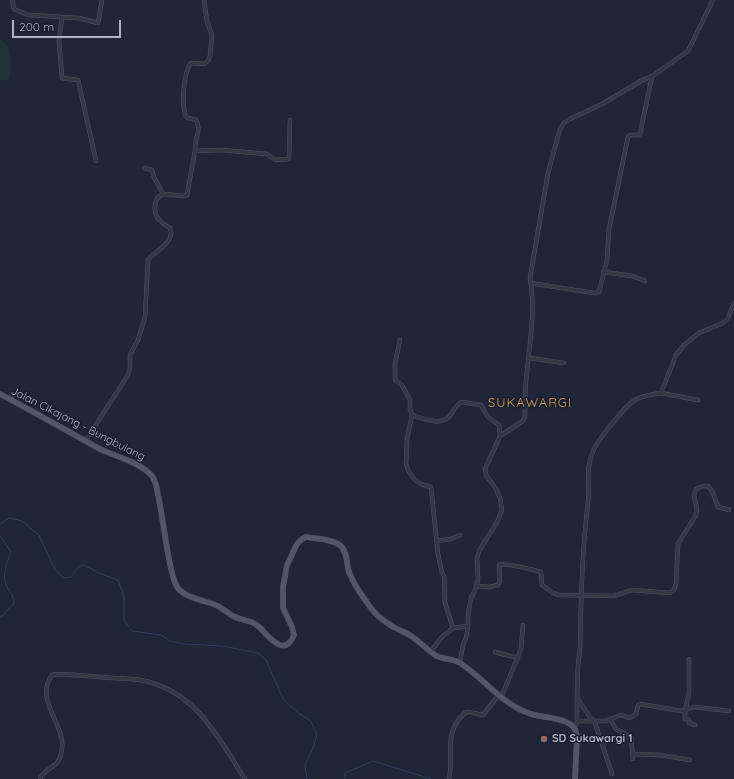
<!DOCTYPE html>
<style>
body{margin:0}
#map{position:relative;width:734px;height:779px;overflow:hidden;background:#1f2637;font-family:Quicksand,sans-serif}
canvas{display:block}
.scale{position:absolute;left:12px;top:20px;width:109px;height:18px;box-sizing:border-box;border:2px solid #adb3c4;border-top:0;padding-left:5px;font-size:12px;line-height:14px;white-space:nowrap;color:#adb3c4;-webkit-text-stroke:3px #191e2c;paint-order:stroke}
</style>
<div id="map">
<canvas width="734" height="779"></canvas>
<div class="scale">200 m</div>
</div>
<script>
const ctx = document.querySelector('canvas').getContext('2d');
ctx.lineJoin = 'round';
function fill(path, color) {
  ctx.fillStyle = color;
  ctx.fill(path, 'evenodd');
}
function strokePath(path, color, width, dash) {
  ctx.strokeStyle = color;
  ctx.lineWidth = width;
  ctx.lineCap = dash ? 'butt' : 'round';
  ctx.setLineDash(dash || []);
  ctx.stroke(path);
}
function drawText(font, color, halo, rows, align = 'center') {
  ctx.font = font + ' Quicksand,sans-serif';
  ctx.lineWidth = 3;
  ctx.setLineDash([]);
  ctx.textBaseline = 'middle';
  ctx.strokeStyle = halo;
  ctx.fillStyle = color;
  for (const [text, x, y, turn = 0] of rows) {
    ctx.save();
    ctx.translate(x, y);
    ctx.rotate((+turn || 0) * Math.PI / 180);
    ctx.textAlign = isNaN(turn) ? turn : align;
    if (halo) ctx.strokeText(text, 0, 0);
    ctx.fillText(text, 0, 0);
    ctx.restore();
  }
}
const green = new Path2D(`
 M0 39 9 47 11 63 10 79 0 81Z`);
const stream = new Path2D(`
 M0 524 9 518 22 521 39 535 55 570 64 578 71 577 78 567 84 565 99 573 118 580 124 596V621L132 631 161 635 170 641 185 644 222 646 258 653 266 660 283 699 298 713 310 720 317 734 313 748 305 765 307 779
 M0 536 11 552C5 567 0 581 12 594L14 603 2 616H0
 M345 779V773L373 761 431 779`);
const street = new Path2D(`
 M12 0 14 9 28 15 62 17
 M204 0 207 22 212 35 210 56 208 61 204 64 191 63C183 74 182 102 185 115L188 118 196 120C202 129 194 140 195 151L221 150 267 154 275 160 289 159 290 120
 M96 161 78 80 62 78 59 41 62 17 79 18 98 23 102 0
 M144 168 152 170 154 177 163 194
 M603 272 633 276 645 281
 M530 283 594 293 599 292 607 260 609 229 628 137 630 135H639L640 134 652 76
 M400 340 395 363V378L396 381 402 385 410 400V409L412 415 407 439 406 464 409 472 415 480 421 484 431 487 438 554 442 573 444 576 445 603 453 628 468 626
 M529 358 564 363
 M661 393 698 400
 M412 415C422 418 440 426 449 417 453 412 455 406 461 402L481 405 488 417 499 425 500 436
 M86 440 128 375 130 368V355L138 340 145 317 148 260C155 251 176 242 170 228 165 225 160 222 157 217 153 210 154 197 163 194L184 196 187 195 195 151
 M436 541 451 539 460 535
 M476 586 490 587 498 585 500 581 499 565C505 562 533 570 541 572L542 585 553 593 559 595 614 596 632 590 670 593 674 590 676 584 678 544 696 515C699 507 694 503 694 495L696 489 703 486H708L712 491 718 507 729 510
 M431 651 442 637 453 628
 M495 652 518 658
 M689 659V693L685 711V719L689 720V723L695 725
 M460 662 463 645 466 638 468 626V614L471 598 476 588 478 579 477 558 479 551 497 522 502 510 500 498 496 489 486 475 485 469 500 436 523 421 525 416C525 404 525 393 526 381 529 347 536 312 530 278L548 173 560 129 564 123 568 120 602 104 641 81 654 75 688 51 713 0
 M501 698 521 649 523 625
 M577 698 592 720
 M594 720 612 774
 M611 720 616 729 631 737 633 759
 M577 721H606L621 715 630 718 636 714 638 705 640 704 681 711 694 707 729 711
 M575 727 577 721C577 702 577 684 578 666 578 660 580 654 580 648 581 599 582 551 588 502 590 483 585 470 593 451 598 440 625 406 635 400 644 395 652 395 661 393L676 355 684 345 699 333 721 324 727 320 734 303
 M633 754 660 755 690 760
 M40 779C48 763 59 772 62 748 65 724 34 700 52 675 62 673 66 675 76 675 88 676 100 677 112 678 124 679 137 678 149 682 198 695 219 739 245 779
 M449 779C454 756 444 738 460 718 462 716 464 713 467 712 472 711 478 715 483 715L498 696`);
const primary = new Path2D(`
 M0 394C32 411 64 429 96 447 112 456 139 461 152 476 156 481 157 489 158 495 163 518 165 541 170 564 172 572 173 580 177 587 186 599 205 600 218 606 223 609 228 613 233 616 247 623 252 618 264 632 273 642 286 655 294 635L292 627 283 608V587L287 565 297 544 302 539 306 537C316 539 333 539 341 546 348 553 346 563 349 572 353 582 359 592 366 601 372 611 381 620 392 626 398 630 405 632 411 636 419 641 426 649 435 655 442 660 452 658 460 663 485 679 502 705 531 714 546 719 575 716 577 736L575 779`);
const markers = [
 [544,739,4,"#8d6e63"]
];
const streetNames = [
 ["Jalan Cikajang - Bungbulang",78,424,27]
];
const poiNames = [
 ["SD Sukawargi 1",552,739]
];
const quarterNames = [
 ["SUKAWARGI",530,403]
];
fill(green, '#213238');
strokePath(stream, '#323f5f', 1);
strokePath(street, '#4d5362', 4.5);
strokePath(primary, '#3c4251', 6);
strokePath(street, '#333847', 3.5);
strokePath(primary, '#515768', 5.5);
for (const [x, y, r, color] of markers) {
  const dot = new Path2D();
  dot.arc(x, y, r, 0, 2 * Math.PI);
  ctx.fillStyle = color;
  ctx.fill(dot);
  strokePath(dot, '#191e2c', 1.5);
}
drawText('11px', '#adb3c4', '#191e2c', streetNames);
drawText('bold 11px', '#adb3c4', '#191e2c', poiNames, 'left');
ctx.letterSpacing = '1px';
drawText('13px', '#d4a058', '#191e2c', quarterNames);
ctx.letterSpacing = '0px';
</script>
